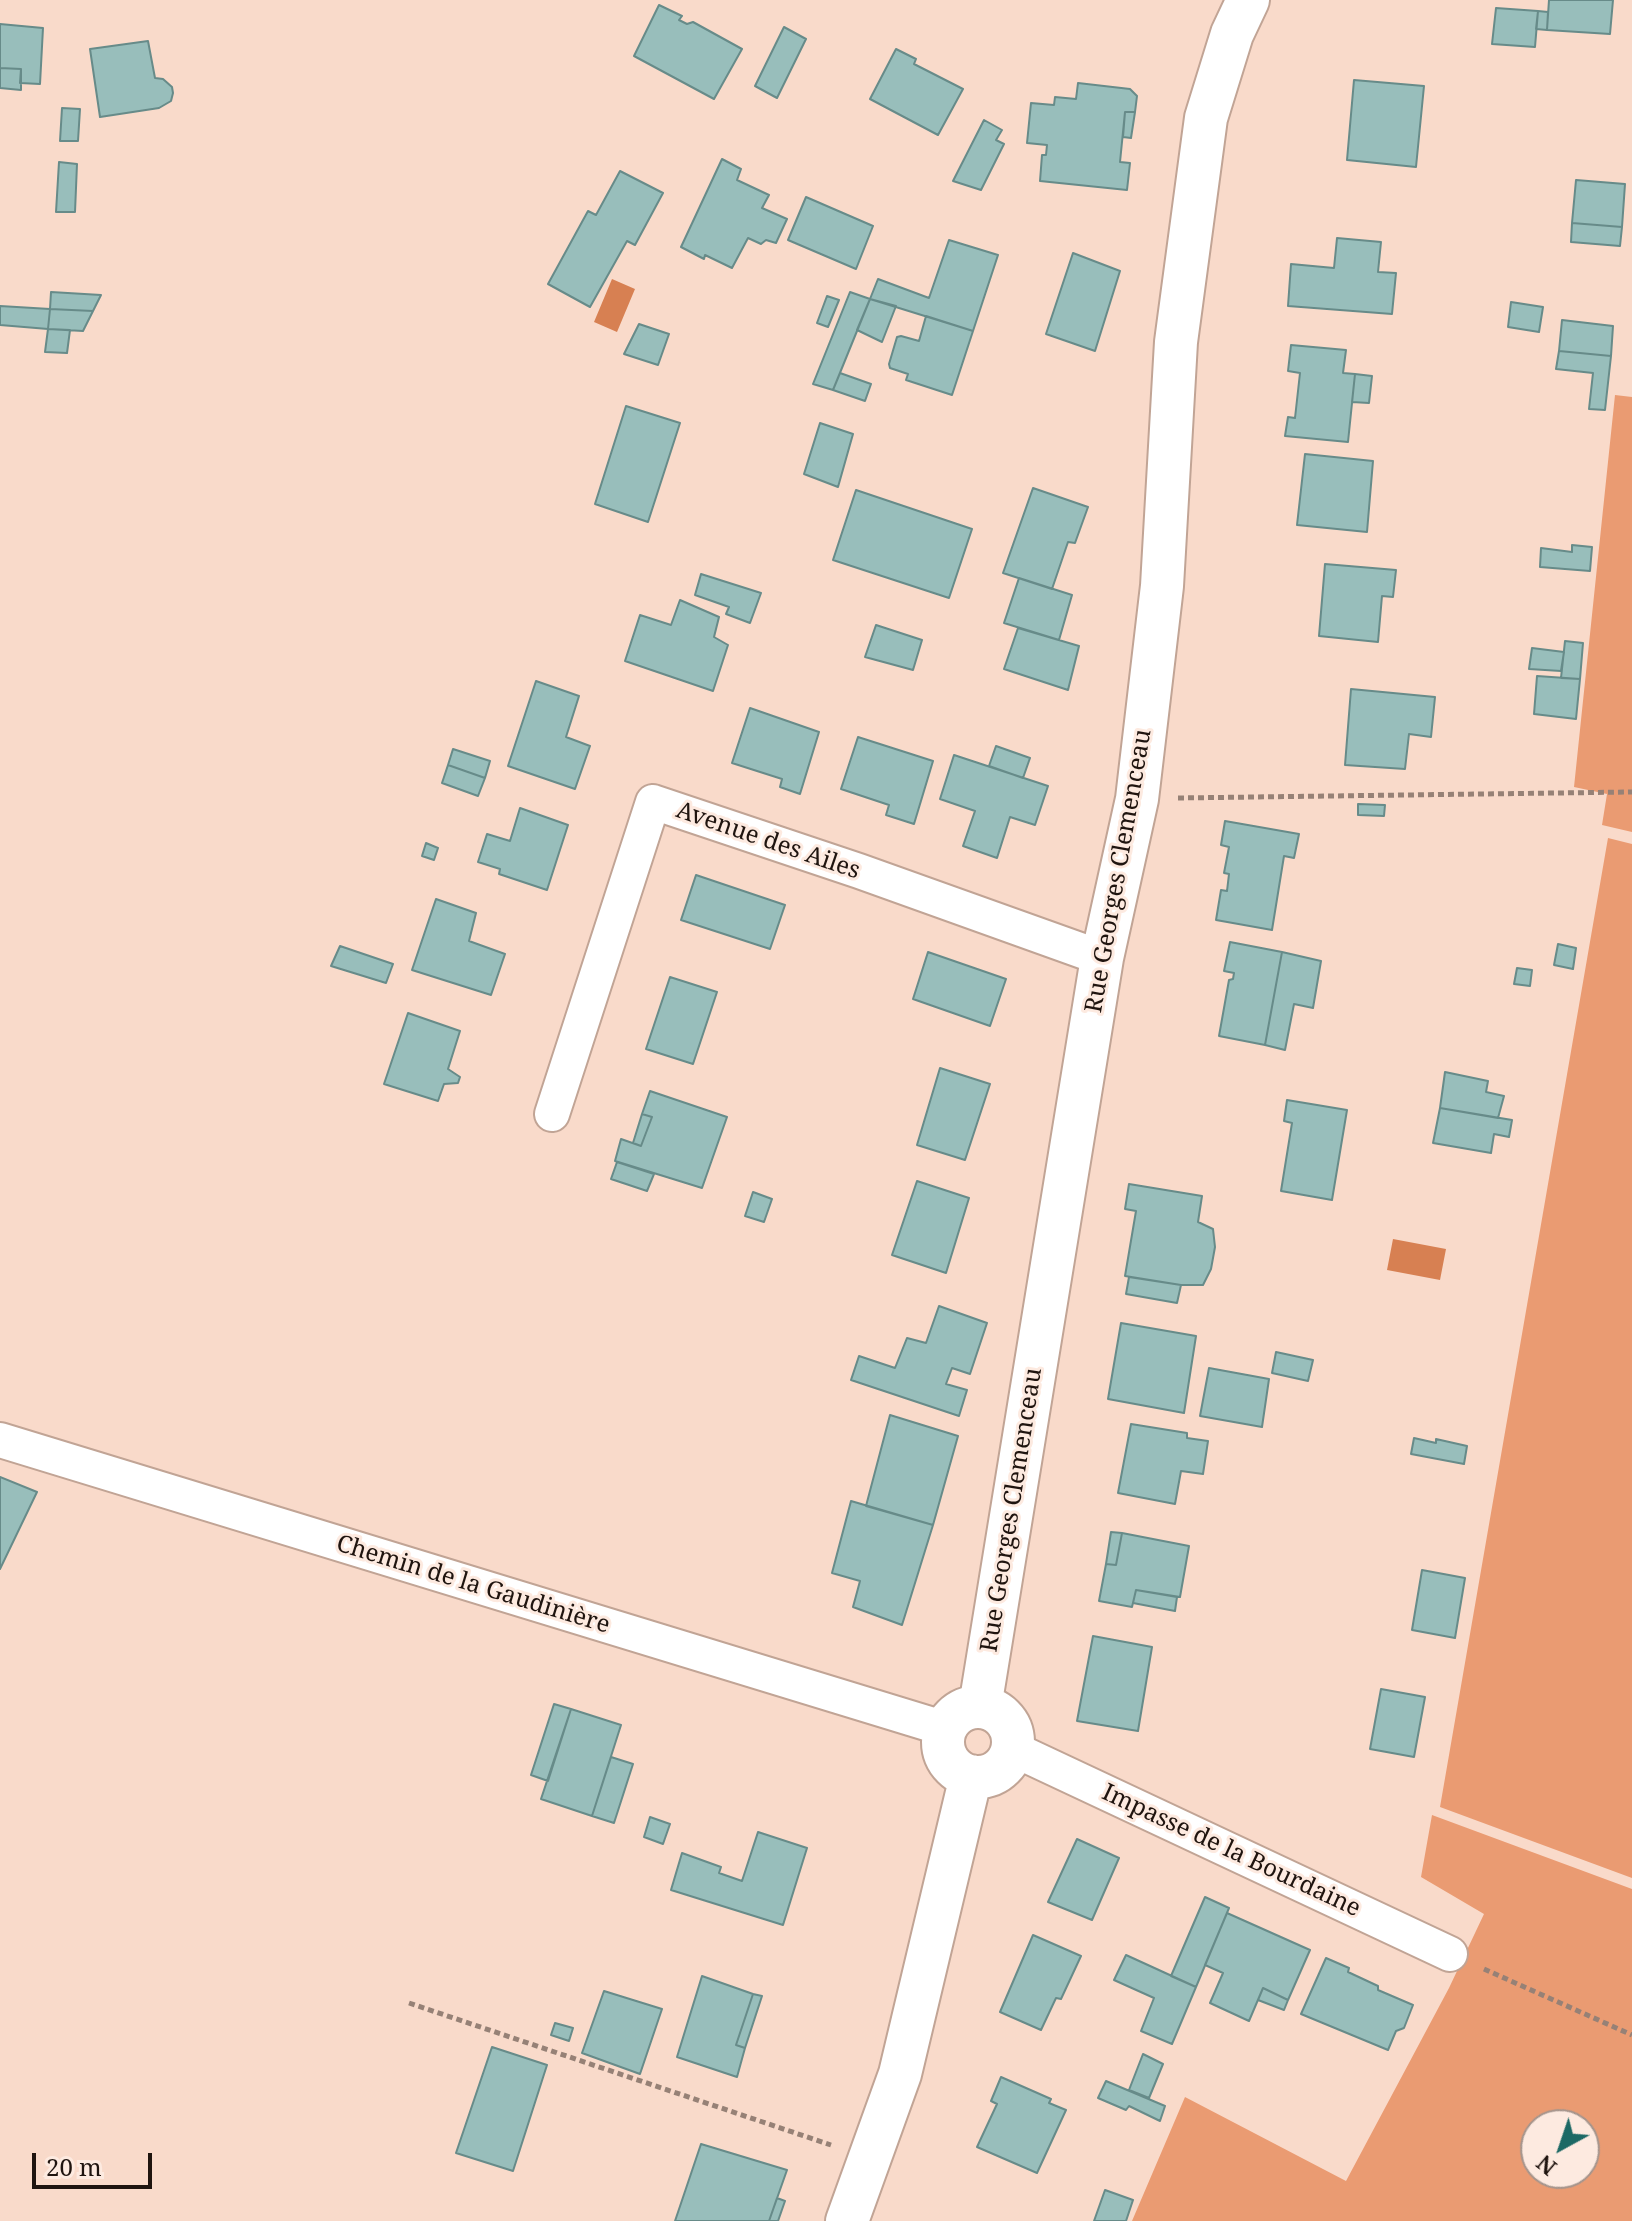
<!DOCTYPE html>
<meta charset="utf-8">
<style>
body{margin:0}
#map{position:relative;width:1632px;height:2221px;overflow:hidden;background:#f9daca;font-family:"Noto Serif",serif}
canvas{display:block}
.north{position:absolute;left:1520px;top:2109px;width:80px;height:80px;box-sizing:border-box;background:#fdeae0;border:2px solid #a4948c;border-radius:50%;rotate:220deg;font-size:22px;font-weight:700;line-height:32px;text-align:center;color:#1f140f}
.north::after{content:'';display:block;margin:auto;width:28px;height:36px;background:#1d6965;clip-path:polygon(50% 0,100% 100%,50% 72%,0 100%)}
.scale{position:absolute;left:32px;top:2153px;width:120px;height:36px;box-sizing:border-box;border:4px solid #1f140f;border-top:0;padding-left:10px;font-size:24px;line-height:28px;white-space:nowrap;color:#1f140f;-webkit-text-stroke:6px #fdeae0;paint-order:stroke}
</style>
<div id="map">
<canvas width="1632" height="2221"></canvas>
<div class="north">N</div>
<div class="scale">20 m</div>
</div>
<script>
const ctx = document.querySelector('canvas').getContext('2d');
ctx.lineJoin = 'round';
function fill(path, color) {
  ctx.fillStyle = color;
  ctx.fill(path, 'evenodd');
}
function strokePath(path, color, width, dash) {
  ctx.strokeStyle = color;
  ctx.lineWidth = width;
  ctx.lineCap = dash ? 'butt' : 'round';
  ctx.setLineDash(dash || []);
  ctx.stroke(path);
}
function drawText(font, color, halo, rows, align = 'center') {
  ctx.font = font + ' "Noto Serif",serif';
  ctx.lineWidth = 6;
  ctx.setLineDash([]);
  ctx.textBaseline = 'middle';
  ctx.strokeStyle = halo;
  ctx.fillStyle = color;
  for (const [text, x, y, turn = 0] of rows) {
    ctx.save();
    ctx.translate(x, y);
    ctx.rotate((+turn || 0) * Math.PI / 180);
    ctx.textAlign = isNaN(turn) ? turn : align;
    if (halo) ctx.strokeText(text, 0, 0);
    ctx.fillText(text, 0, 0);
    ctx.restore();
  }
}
const green = new Path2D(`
 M1615 395 1632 397V832L1602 825 1607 794 1574 787Z
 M1608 838 1632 844V1878L1440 1807Z
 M1432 1815 1632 1889V2221H1132L1185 2097 1346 2181 1449 1988 1484 1914 1421 1877ZM1536 2125H1584V2173H1536Z`);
const water = new Path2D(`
 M612 279 635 289 617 332 594 322Z
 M1393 1239 1446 1249 1440 1280 1387 1270Z`);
const building = new Path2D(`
 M1549 0H1613L1610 34 1547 30Z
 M659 5 682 16 679 20 687 24 693 22 742 49 714 99 634 56Z
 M1496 8 1538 11 1535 47 1492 44Z
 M1538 11 1548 12 1547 30 1536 29Z
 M0 24 43 28 40 84 20 83 21 69 0 68Z
 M784 27 806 39 777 98 755 86Z
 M148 41 155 78 163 79 172 87 173 93 171 101 159 108 100 117 90 49Z
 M896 49 916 59 914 64 963 89 938 135 870 99Z
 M0 68 21 69V90L0 88Z
 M1354 80 1424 86 1416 167 1347 160Z
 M1078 83 1130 89 1137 96 1135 112H1125L1120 162 1130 163 1127 190 1040 181 1042 155H1046L1047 145 1027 143 1031 103 1054 105 1055 97 1076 99Z
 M62 108 80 109 78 141H60Z
 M1125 112H1135L1131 138 1123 137Z
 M984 120 1002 130 996 140 1004 144 981 190 953 181Z
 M722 159 741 169 737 180 769 195 762 208 787 219 776 243 766 240 761 244 748 238 732 268 705 255 704 259 681 247Z
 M59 162 77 164 75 212H56Z
 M620 171 663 193 635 245 627 241 590 307 548 284 588 211 596 215Z
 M1576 180 1625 184 1622 227 1572 223Z
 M806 197 873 226 856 269 788 240Z
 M1572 223 1622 227 1620 246 1571 242Z
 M1337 238 1381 242 1378 272 1396 273 1392 314 1288 306 1291 264 1334 268Z
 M949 240 998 255 973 331 870 299 878 279 929 298Z
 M1073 253 1120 271 1095 351 1046 334Z
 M51 292 101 295 93 311 50 309Z
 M850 292 870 299 833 390 813 384Z
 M827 296 839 300 828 327 817 323Z
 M870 299 896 306 882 342 857 330Z
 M1511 302 1543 307 1539 332 1508 327Z
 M0 306 50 309 48 329 0 325Z
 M50 309 93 311 83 331 48 329Z
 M926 316 973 331 952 395 906 380 908 374 890 368 889 364 897 337 901 336 919 341Z
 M1562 320 1613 326 1611 356 1559 351Z
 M639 324 669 334 658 365 624 354Z
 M48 329 70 330 67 353 45 352Z
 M1291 345 1346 350 1343 373 1355 374 1348 442 1285 436 1288 417 1295 418 1300 373 1288 371Z
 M1559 351 1611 356 1605 410 1589 409 1593 373 1556 369Z
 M840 373 871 384 865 401 833 390Z
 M1355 374 1372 376 1369 403 1352 402Z
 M626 406 680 423 648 522 595 504Z
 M820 423 853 434 838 487 804 474Z
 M1305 454 1373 461 1367 532 1297 525Z
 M1033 488 1088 507 1075 543 1068 542 1052 589 1003 573Z
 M856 490 972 529 949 598 833 560Z
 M1572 545 1592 547 1590 571 1540 567 1541 548 1572 552Z
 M1325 564 1396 570 1393 597 1382 596 1378 642 1319 636Z
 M701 574 761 593 750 623 726 614 729 607 695 595Z
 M1019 578 1072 595 1059 640 1004 623Z
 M680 600 719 617 714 637 728 645 713 691 625 661 640 615 671 625Z
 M876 625 922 640 913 670 865 657Z
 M1018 628 1079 646 1068 690 1004 669Z
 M1565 641 1583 643 1580 679 1561 678Z
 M1532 648 1564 652 1561 671 1529 669Z
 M1537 676 1580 679 1576 719 1534 714Z
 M536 681 579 696 566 737 590 746 575 789 508 766Z
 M1351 689 1435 697 1431 737 1409 734 1405 769 1345 765Z
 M750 708 819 732 800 794 780 787 782 779 732 763Z
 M858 737 933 761 914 824 886 815 889 805 841 789Z
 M996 746 1030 758 1023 778 989 766Z
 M453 749 490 761 485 778 448 765Z
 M954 755 1048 786 1035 825 1010 817 997 858 963 846 975 811 940 799Z
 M448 765 485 778 478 796 442 783Z
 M1358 804 1385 805 1384 816 1358 815Z
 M520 808 568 825 547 890 499 874 500 869 478 862 487 834 510 841Z
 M1225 821 1299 834 1294 858 1284 856 1272 930 1216 920 1221 890 1227 891 1229 874 1224 873 1229 847 1221 845Z
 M426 843 438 848 434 860 422 856Z
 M696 875 785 905 770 949 681 920Z
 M436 899 476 913 469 941 505 954 491 995 412 970Z
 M1230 942 1282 952 1265 1045 1219 1036 1229 980 1233 979 1234 973 1224 971Z
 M1558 944 1576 948 1573 969 1554 965Z
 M340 946 393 964 386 983 331 966Z
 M928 952 1006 979 990 1026 913 999Z
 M1282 952 1321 961 1313 1008 1294 1004 1285 1050 1265 1045Z
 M1517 968 1532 970 1530 986 1514 984Z
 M670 977 717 992 693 1064 646 1049Z
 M408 1013 460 1031 448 1069 460 1077 458 1083 444 1084 438 1101 384 1084Z
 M940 1068 990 1084 965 1160 917 1145Z
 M1445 1072 1488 1081 1486 1092 1504 1096 1498 1118 1440 1108Z
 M650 1091 727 1117 702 1188 615 1161 621 1139 641 1146 652 1117 642 1114Z
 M1287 1100 1347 1110 1332 1200 1281 1191 1292 1123 1284 1121Z
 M1440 1108 1512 1120 1509 1137 1494 1134 1491 1153 1433 1143Z
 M642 1114 652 1117 641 1146 633 1143Z
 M617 1162 654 1174 647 1191 611 1179Z
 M917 1181 969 1198 946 1273 892 1255Z
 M1129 1184 1202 1196 1198 1222 1213 1229 1215 1247 1211 1269 1203 1285H1181L1125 1276 1136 1211 1125 1209Z
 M753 1192 772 1199 764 1222 745 1216Z
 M1129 1277 1181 1285 1177 1303 1126 1294Z
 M939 1306 987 1323 970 1374 952 1368 946 1384 967 1390 959 1416 851 1380 859 1356 895 1368 907 1338 926 1343Z
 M1121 1323 1196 1336 1184 1413 1108 1399Z
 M1276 1352 1313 1360 1308 1381 1272 1373Z
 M1209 1368 1269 1379 1262 1427 1200 1416Z
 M890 1415 958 1436 933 1525 866 1506Z
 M1131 1424 1187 1433V1438L1208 1441 1203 1474 1181 1471 1175 1504 1118 1493Z
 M1414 1438 1436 1443V1439L1467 1446 1464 1464 1411 1454Z
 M0 1477 37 1492 0 1569Z
 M851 1501 933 1525 902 1625 853 1607 860 1581 832 1573Z
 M1111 1532 1122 1533 1116 1565 1106 1564Z
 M1122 1533 1189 1546 1180 1597 1136 1590 1132 1607 1099 1601 1106 1564 1116 1565Z
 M1422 1570 1465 1578 1455 1638 1412 1630Z
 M1136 1590 1177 1597 1175 1611 1133 1603Z
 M1093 1636 1152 1647 1138 1731 1077 1721Z
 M1381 1689 1425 1697 1414 1757 1370 1749Z
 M554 1704 571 1709 548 1781 531 1775Z
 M571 1709 621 1725 592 1816 541 1799Z
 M611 1757 633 1764 614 1823 592 1816Z
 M650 1817 670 1824 663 1844 644 1837Z
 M758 1832 807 1848 783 1925 671 1890 682 1853 721 1867 719 1873 742 1881Z
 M1077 1839 1119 1858 1092 1920 1048 1902Z
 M1205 1897 1229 1908 1196 1987 1171 1976Z
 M1227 1913 1310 1950 1288 2000 1263 1988 1249 2021 1210 2003 1223 1973 1205 1965Z
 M1033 1935 1081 1956 1061 1999 1056 1998 1041 2030 1000 2012Z
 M1126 1955 1196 1987 1172 2044 1141 2031 1154 1998 1114 1980Z
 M1326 1958 1349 1968 1348 1972 1378 1986V1990L1413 2005 1404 2028 1396 2031 1388 2050 1301 2014Z
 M702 1976 753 1994 736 2045 745 2048 737 2077 677 2057Z
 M1263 1988 1288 2000 1284 2010 1258 2000Z
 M604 1991 662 2009 640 2074 582 2053Z
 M753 1994 762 1996 745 2048 736 2045Z
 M555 2023 573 2028 569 2041 551 2035Z
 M492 2047 547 2065 513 2171 456 2153Z
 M1143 2054 1163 2064 1149 2098 1129 2090Z
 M1001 2077 1051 2099 1049 2103 1066 2110 1037 2173 977 2147 997 2104 991 2101Z
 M1106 2081 1165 2106 1160 2121 1129 2106 1126 2110 1098 2098Z
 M701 2144 787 2170 769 2221H675Z
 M1105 2190 1133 2200 1126 2221H1094Z
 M777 2198 785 2201 778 2221H769Z`);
const path = new Path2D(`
 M1178 798 1632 792
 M1484 1969 1632 2035
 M409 2003 831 2145`);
const minor = new Path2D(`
 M552 1114 653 802 859 871 1102 958
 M0 1440 946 1729
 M1013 1749 1450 1954`);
const tertiary = new Path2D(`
 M980 1707 1102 958 1137 799 1162 586 1176 342 1206 118 1232 34 1248 0
 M943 1742a35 35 0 1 1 70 0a35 35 0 1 1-70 0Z
 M847 2221 900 2074 971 1776`);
const streetNames = [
 ["Avenue des Ailes",768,841,19],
 ["Rue Georges Clemenceau",1119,871,-80],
 ["Rue Georges Clemenceau",1012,1510,-81],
 ["Chemin de la Gaudinière",473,1585,17],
 ["Impasse de la Bourdaine",1231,1851,25]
];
fill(green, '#ea9b72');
fill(water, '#d78052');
fill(building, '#98bebb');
strokePath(building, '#678b89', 2);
strokePath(minor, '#c1a495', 38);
strokePath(tertiary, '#c1a495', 46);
strokePath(path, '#968176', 5, [6, 4]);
strokePath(minor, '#fff', 34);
strokePath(tertiary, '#fff', 42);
drawText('24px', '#1f140f', '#fdeae0', streetNames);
</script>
